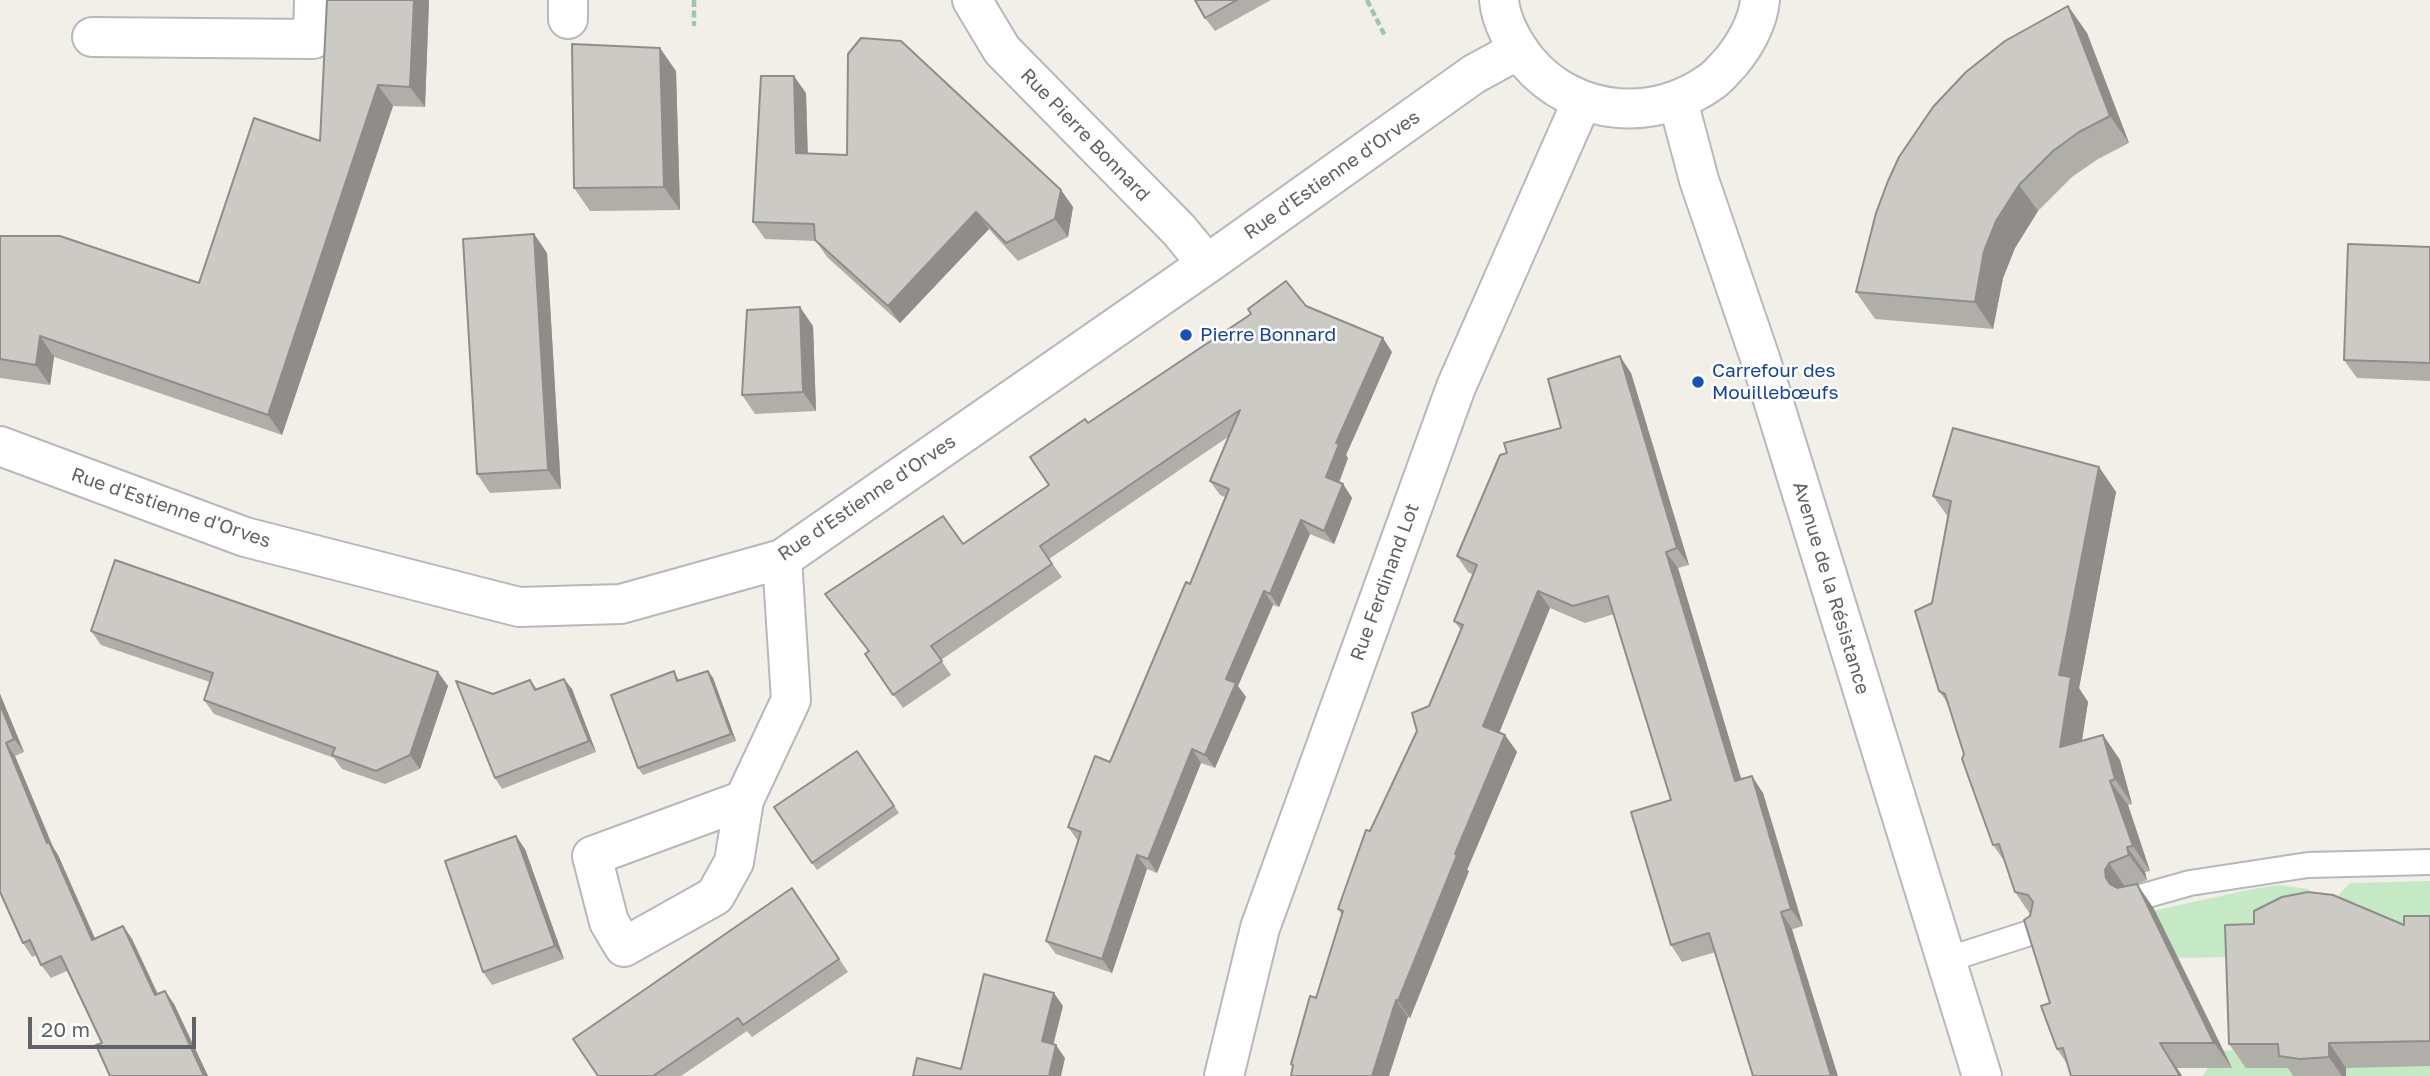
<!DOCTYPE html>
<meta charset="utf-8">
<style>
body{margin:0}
#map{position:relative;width:2430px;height:1076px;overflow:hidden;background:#f1efe8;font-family:"Golos Text",sans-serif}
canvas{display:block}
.scale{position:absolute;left:28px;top:1017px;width:168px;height:32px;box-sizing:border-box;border:4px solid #5f6368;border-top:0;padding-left:9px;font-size:21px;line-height:24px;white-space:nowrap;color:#5f6368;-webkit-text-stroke:5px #fff;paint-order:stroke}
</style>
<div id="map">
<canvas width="2430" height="1076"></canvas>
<div class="scale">20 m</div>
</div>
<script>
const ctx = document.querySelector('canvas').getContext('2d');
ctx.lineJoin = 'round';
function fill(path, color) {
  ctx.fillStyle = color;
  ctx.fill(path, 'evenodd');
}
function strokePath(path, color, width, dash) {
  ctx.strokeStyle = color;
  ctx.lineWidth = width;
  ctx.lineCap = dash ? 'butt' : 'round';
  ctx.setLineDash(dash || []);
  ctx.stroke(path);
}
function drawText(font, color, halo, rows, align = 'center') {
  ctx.font = font + ' "Golos Text",sans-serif';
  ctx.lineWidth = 5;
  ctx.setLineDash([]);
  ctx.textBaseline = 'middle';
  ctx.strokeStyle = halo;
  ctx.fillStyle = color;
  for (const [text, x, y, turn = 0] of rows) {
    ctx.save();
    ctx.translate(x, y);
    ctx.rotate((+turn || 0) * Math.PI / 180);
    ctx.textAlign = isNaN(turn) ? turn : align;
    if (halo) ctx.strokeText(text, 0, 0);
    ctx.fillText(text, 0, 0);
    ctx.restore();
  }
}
const green = new Path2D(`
 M2430 881V941L2342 918 2339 894 2350 883Z
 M2278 885 2309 889 2312 918 2242 957 2169 958 2152 911 2248 890Z
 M2238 1050 2295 1068 2296 1076H2203L2218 1051Z
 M2358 1063 2430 1066V1076H2346V1068H2357Z`);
const path = new Path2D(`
 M694 0V26
 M1367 0 1385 36`);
const lane = new Path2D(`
 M2137 898 2190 883 2308 865 2430 862
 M1946 960 2036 931`);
const street = new Path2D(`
 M568 0V19
 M972 0 1002 50 1179 230 1207 264
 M92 37 313 39 314 0
 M0 446 245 537 519 607 621 604 782 559 1207 264 1474 74 1518 50
 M744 800 592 856 609 922 624 947 715 896 734 862 744 800 791 700 782 559
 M1224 1076 1260 928 1456 387 1582 101`);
const secondary = new Path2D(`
 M1499 0C1501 22 1514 45 1528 62 1575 117 1655 123 1712 81 1719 76 1725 68 1731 62 1745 45 1758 22 1760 0
 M1678 101 1699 180 1761 361 1982 1076`);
const wall = new Path2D(`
 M327 0H429L425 107 393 106 282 435 54 357 50 385 0 378V236L199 283 320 141Z
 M1195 0H1271L1215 31 1205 18Z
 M2068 6 2087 33 2129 143 2098 159 2072 177 2038 211 2015 248 2003 278 1993 329 1875 319 1856 292Z
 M676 71 680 210 590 211 574 188Z
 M806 93 808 153 847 155 1061 190 1073 207 1068 237 1018 261 989 229 900 323 827 257 816 241 765 239 753 222Z
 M534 234 547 253 561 489 490 493 477 474Z
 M2430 247V381L2357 378 2344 360Z
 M1306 306 1392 352 1346 455 1348 458 1339 483 1343 484 1352 498 1334 544 1310 534 1279 607 1273 605 1238 686 1246 697 1215 768 1201 763 1157 873 1147 869 1112 973 1056 954 1046 941 1078 841 1068 827 1110 762 1190 584 1225 497 1220 495 1210 481 1228 437 1049 559 1062 577 941 660 951 675 903 708 865 654 868 651 825 594 963 544 1049 485 1088 423Z
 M813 326 816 411 755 414 742 395Z
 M1631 373 1689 565 1678 568 1741 779 1763 793 1803 926 1682 962 1671 945V800L1614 614 1585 623 1550 608 1499 733 1505 735 1517 752 1467 870 1469 871 1410 1018 1408 1017 1293 1067 1291 1064 1316 998 1342 915 1338 909 1370 831 1429 706 1461 630 1454 621 1473 575 1468 572 1457 556 1507 453 1561 428Z
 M2099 467 2116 492 2079 688 2088 702 2082 741 2103 735 2120 760 2132 804 2128 805 2150 871 2145 872 2147 880 2137 884 2154 909 2232 1068H2177L2182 1076H2071L2068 1065 2057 1049 2050 1003 2030 914 2015 892 2005 862 1993 845 1949 705 1939 691 1948 517 1933 496Z
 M91 631 448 686 420 769 385 784 342 769 334 758 214 714 204 700 210 682 101 645Z
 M674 671 679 680 708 671 713 678 736 741 643 775 638 768Z
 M564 679 572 689 596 752 502 789 495 778 493 694 530 680 537 689Z
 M0 694 24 752 15 756 53 847 58 855 95 938 123 926 132 939 158 994 165 991 174 1004 208 1076H110L102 1043 67 971 51 978 41 965 37 955 32 957 23 943 0 892Z
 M857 751 899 813 817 870 774 807Z
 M525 849 564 959 492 985 483 972Z
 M792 888 848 972 752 1037 747 1031 681 1076H598Z
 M2430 916V1066L2346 1068V1076H2293L2288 1068H2246L2229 1044 2404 925Z`);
const shadedWall = new Path2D(`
 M414 0H429L425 107 410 87Z
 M2068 6 2087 33 2129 143 2110 116Z
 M660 48 676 71 680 210 664 187Z
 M794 76 806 93 808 170 796 153Z
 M378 85 393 106 282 435 268 415Z
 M2019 185 2038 211 2015 248 2003 278 1993 329 1975 302 1984 251 1996 221Z
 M1061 190 1073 207 1068 237 1055 219Z
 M976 212 989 229 900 323 888 306Z
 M534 234 547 253 561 489 548 470Z
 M800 307 813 326 816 411 803 392Z
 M40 336 54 357 50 385 36 365Z
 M1383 338 1392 352 1346 455 1348 458 1336 490 1326 477 1336 443Z
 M1620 356 1631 373 1689 565 1677 548Z
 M2099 467 2116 492 2079 688 2088 702 2077 771 2060 747 2059 675Z
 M1343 484 1352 498 1334 544 1324 531Z
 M1301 520 1310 534 1279 607 1270 594Z
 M1666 552 1678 568 1747 798 1735 781Z
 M1264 591 1273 605 1238 686 1246 697 1215 768 1205 755 1226 679Z
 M1538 591 1550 608 1495 743 1483 726Z
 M708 671 713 678 736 741 731 734Z
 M438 672 448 686 420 769 410 755Z
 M564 679 572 689 596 752 589 741Z
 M0 694 24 752 14 739 0 704Z
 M1505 735 1517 752 1467 870 1469 871 1410 1018 1398 1001 1455 854Z
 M2103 735 2120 760 2132 804 2115 779Z
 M6 743 15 756 53 847 58 855 101 953 92 940 47 843Z
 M1192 749 1201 763 1157 873 1148 859Z
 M1752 776 1763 793 1803 926 1791 909Z
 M2110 781 2128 805 2150 871 2133 846Z
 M516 836 525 849 564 959 555 946Z
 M2127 847 2145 872 2147 880 2129 855Z
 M1137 855 1147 869 1112 973 1102 959Z
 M2109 863 2126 888 2123 903 2106 878 2105 870Z
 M2137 884 2154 909 2232 1068 2214 1043Z
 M1781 912 1792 929 1838 1076H1831Z
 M123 926 132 939 164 1008 155 995Z
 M165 991 174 1004 208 1076H204Z
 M1054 993 1063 1006 1051 1054 1042 1041Z
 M1396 1000 1408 1017 1389 1076H1372Z
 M2160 1043 2177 1068 2182 1076H2180Z
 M2329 1043 2346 1068V1076H2342L2329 1057Z
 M1056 1045 1065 1058 1061 1076H1049Z`);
const building = new Path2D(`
 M327 0H414L410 87 378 85 268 415 40 336 36 365 0 359V236H60L199 283 254 118 320 141Z
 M1195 0H1237L1205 18Z
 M2068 6 2110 116 2079 132 2053 151 2019 185 1996 221 1984 251 1975 302 1856 292 1876 213 1888 181 1899 157 1933 107 1966 72 2005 41Z
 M861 38 901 41 1061 190 1055 219 1006 243 976 212 888 306 815 240 814 224 753 222 761 76H794L796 153 847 155 848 54Z
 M572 44 660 48 664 187 574 188Z
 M534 234 548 470 477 474 463 239Z
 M2348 244 2430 247V363L2344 360Z
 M1286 281 1306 306 1383 338 1336 443 1339 444 1326 477 1343 484 1324 531 1301 520 1270 594 1264 591 1226 679 1236 683 1205 755 1192 749 1148 859 1137 855 1102 959 1046 941 1081 832 1068 827 1095 756 1110 762 1186 582 1190 584 1229 489 1210 481 1240 410 1040 546 1052 564 931 646 942 661 893 695 865 654 869 651 825 594 943 516 963 544 1049 485 1030 457 1085 419 1088 423 1251 314 1248 309Z
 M800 307 803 392 742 395 747 310Z
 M1620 356 1677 548 1666 552 1735 781 1752 776 1791 909 1781 912 1831 1076H1753L1709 933 1671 945 1631 812 1671 800 1608 596 1573 606 1538 591 1483 726 1505 735 1455 854 1457 855 1398 1001 1396 1000 1372 1076H1291L1293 1065 1291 1064 1310 996 1316 998 1343 911 1338 909 1366 830 1370 831 1417 731 1412 713 1429 706 1463 625 1454 621 1477 565 1457 556 1500 455 1507 453 1504 443 1561 428 1548 379Z
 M1953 428 2099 467 2059 675 2071 677 2060 747 2103 735 2115 779 2110 781 2133 846 2127 847 2129 855 2109 863 2105 870 2106 878 2110 884 2117 888 2137 884 2214 1043H2160L2180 1076H2071L2063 1048 2057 1049 2041 1006 2050 1003 2024 920 2030 916 2033 902 2028 895 2015 892 1999 844 1993 845 1962 759 1964 754 1945 694 1939 691 1915 611 1932 603 1951 501 1933 496Z
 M115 560 438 672 410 755 376 771 332 755 335 748 204 700 213 673 91 631Z
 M674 671 677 681 708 671 731 734 638 768 611 695Z
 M564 679 589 741 495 778 456 681 493 694 530 680 535 690Z
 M0 704 14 739 6 743 47 843 49 842 92 940 123 926 155 995 165 991 204 1076H110L96 1045 102 1043 61 956 41 965 30 940 23 943 0 892Z
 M857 751 894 806 812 863 774 807Z
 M516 836 555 946 483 972 445 861Z
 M792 888 839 959 743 1025 738 1018 653 1076H598L573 1039Z
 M2308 892 2333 895 2404 925V916H2430V1041L2329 1043V1057L2300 1059 2279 1056 2278 1044H2229L2225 925 2254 924V911L2282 897Z
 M984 974 1054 993 1042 1041 1056 1045 1049 1076H913L917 1058 961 1069Z`);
const markers = [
 [1186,335,7,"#1a4fb4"],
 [1698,382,7,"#1a4fb4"]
];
const streetNames = [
 ["Rue Pierre Bonnard",1085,135,46],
 ["Rue d'Estienne d'Orves",1332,175,-35],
 ["Rue d'Estienne d'Orves",867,498,-34],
 ["Rue d'Estienne d'Orves",171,508,19],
 ["Rue Ferdinand Lot",1385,582,-70],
 ["Avenue de la Résistance",1831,588,73]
];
const transitNames = [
 ["Pierre Bonnard",1200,335],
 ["Carrefour des",1712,371],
 ["Mouillebœufs",1712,393]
];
fill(green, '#c5e8c5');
strokePath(lane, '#b5b8bc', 28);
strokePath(street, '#b5b8bc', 42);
strokePath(secondary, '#b6babf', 42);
strokePath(path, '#9cc7a9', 4.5, [7, 3.5]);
strokePath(lane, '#fff', 24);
strokePath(street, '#fff', 38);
strokePath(secondary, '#fff', 38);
fill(wall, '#afaea9');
fill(shadedWall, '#8f8d8a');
fill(building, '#cccac5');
strokePath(building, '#8f8d8a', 2);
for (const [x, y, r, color] of markers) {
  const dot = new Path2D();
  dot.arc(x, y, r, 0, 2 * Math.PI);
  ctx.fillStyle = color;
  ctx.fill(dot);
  strokePath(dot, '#fff', 2.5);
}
drawText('19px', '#5f6368', '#fff', streetNames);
drawText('19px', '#164399', '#fff', transitNames, 'left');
</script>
